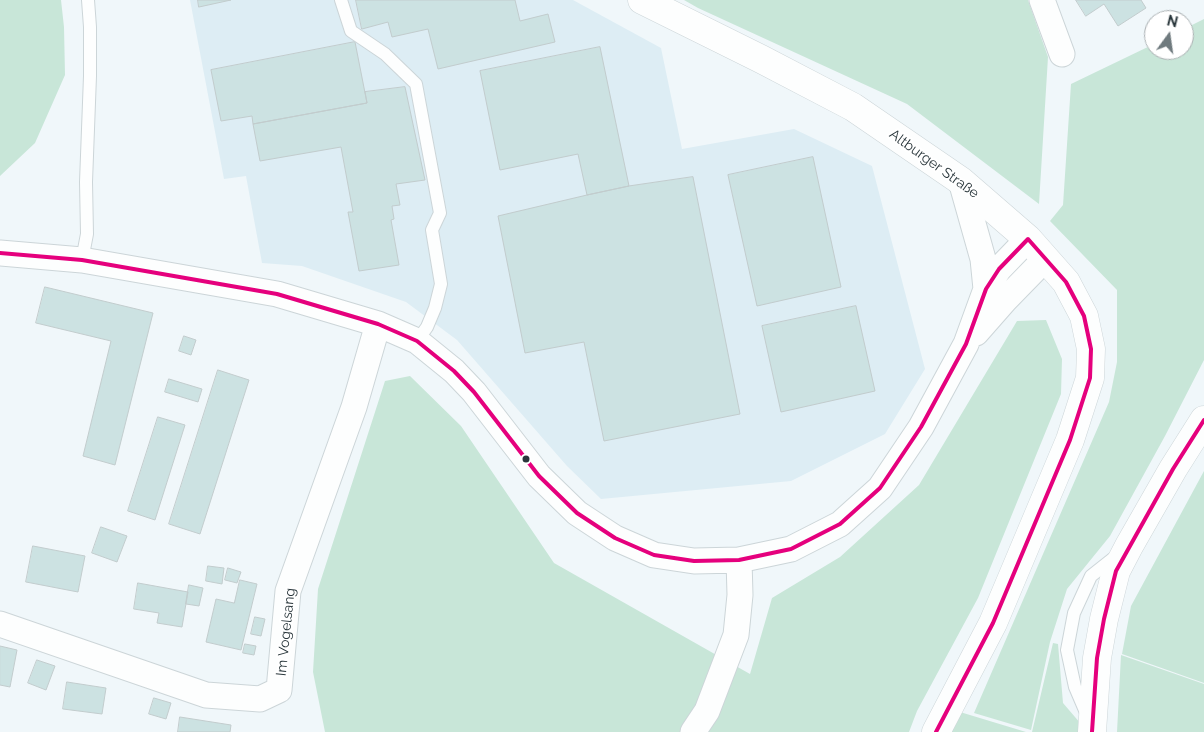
<!DOCTYPE html>
<meta charset="utf-8">
<style>
body{margin:0}
#map{position:relative;width:1204px;height:732px;overflow:hidden;background:#f0f7fa;font-family:Raleway,sans-serif}
canvas{display:block}
.north{position:absolute;left:1144px;top:10px;width:50px;height:50px;box-sizing:border-box;background:#fff;border:1px solid #a9afb1;border-radius:50%;rotate:14deg;font-size:14px;font-weight:700;line-height:20px;text-align:center;color:#29363b}
.north::after{content:'';display:block;margin:auto;width:18px;height:22px;background:#6f7a7e;clip-path:polygon(50% 0,100% 100%,50% 72%,0 100%)}
</style>
<div id="map">
<canvas width="1204" height="732"></canvas>
<div class="north">N</div>
</div>
<script>
const ctx = document.querySelector('canvas').getContext('2d');
ctx.lineJoin = 'round';
function fill(path, color) {
  ctx.fillStyle = color;
  ctx.fill(path, 'evenodd');
}
function strokePath(path, color, width, dash) {
  ctx.strokeStyle = color;
  ctx.lineWidth = width;
  ctx.lineCap = dash ? 'butt' : 'round';
  ctx.setLineDash(dash || []);
  ctx.stroke(path);
}
function drawText(font, color, halo, rows, align = 'center') {
  ctx.font = font + ' Raleway,sans-serif';
  ctx.lineWidth = 4.5;
  ctx.setLineDash([]);
  ctx.textBaseline = 'middle';
  ctx.strokeStyle = halo;
  ctx.fillStyle = color;
  for (const [text, x, y, turn = 0] of rows) {
    ctx.save();
    ctx.translate(x, y);
    ctx.rotate((+turn || 0) * Math.PI / 180);
    ctx.textAlign = isNaN(turn) ? turn : align;
    if (halo) ctx.strokeText(text, 0, 0);
    ctx.fillText(text, 0, 0);
    ctx.restore();
  }
}
const built = new Path2D(`
 M190 0H573L661 48 682 149 794 129 872 166 925 369 885 434 791 481 601 499 567 466 457 340 406 302 302 266 262 263 246 176 224 179Z`);
const green = new Path2D(`
 M0 0H61L64 27 65 75 35 143 0 176Z
 M684 0H1028L1048 57 1039 204 907 104 698 8Z
 M1204 19V360L1165 436 1110 536 1067 589 1050 642 1031 730 974 713 1109 402 1117 362V290L1050 221 1063 205 1071 84 1154 44V50H1184V29Z
 M1046 320 1062 359 1061 394 978 598 917 711 909 732H325L313 672 318 589 385 381 410 376 461 426 554 563 750 674 772 598 840 557 919 485 1017 321Z
 M1204 471V683L1122 654 1131 606Z
 M1053 643 1058 644 1063 703 1081 724 1079 732H1032Z
 M1121 655 1204 684V732H1117Z
 M960 712 1026 732H950Z`);
const building = new Path2D(`
 M198 0H231L199 7Z
 M356 0H515L520 21 548 14 555 42 438 69 428 29 392 37 388 22 362 29Z
 M1076 0H1141L1146 8 1118 26 1104 4 1086 16Z
 M355 42 367 103 253 124 252 116 221 121 211 70Z
 M600 47 629 186 587 195 578 154 500 170 480 71Z
 M405 87 425 180 396 184 400 205 392 206 394 219 391 220 399 265 359 271 348 212H353L341 147 260 161 253 124 367 103 365 92Z
 M813 157 841 287 757 306 728 175Z
 M693 177 740 414 604 441 584 342 525 353 498 216 587 195 629 186Z
 M45 287 153 313 115 465 83 456 111 341 36 323Z
 M856 306 875 391 781 412 762 326Z
 M184 336 196 340 191 355 179 351Z
 M218 370 249 380 200 534 169 524Z
 M169 379 202 389 198 402 165 392Z
 M158 417 185 425 155 520 128 511Z
 M101 527 127 536 117 562 92 553Z
 M33 546 85 556 78 592 26 582Z
 M208 566 224 568 222 584 206 581Z
 M228 568 241 572 237 583 225 580Z
 M240 580 257 584 241 650 206 642 216 599 234 603Z
 M138 583 188 592 182 627 157 623 159 613 134 609Z
 M189 585 203 588 199 606 186 604Z
 M255 617 265 619 261 636 251 634Z
 M245 644 256 646 254 655 243 653Z
 M0 646 17 650 10 687 0 685Z
 M37 660 55 666 46 690 28 683Z
 M67 682 106 688 102 714 63 709Z
 M154 698 171 703 166 719 149 714Z
 M180 717 231 725 230 732H178Z`);
const lane = new Path2D(`
 M341 0 351 31 385 54 416 84 440 213 432 230 441 284 435 308 427 327 417 341
 M82 260 87 234 86 182 90 76V27L88 0
 M1087 715 1075 687 1067 650 1074 613 1091 576 1115 557`);
const street = new Path2D(`
 M1042 0 1062 54
 M961 181 983 259 986 289
 M0 253 82 260 277 294 378 324 417 341 454 371 474 392 539 476 577 513 615 538 654 555 694 561 739 560 791 549 840 524 880 488 921 427 966 344 986 289 999 269 1028 239
 M976 333 1005 300 1045 259
 M0 624 206 695 260 699 279 690 288 591 354 407 378 324
 M693 732 707 711 736 635 740 595 739 560`);
const secondary = new Path2D(`
 M642 0 761 59 853 107 961 181 1028 239 1066 282 1084 316 1091 349 1090 378 1070 440 993 623 936 732
 M1092 732 1097 658 1104 619 1116 571 1129 546 1173 469 1204 420`);
const bus1 = new Path2D(`
 M0 253 82 260 277 294 378 324 417 341 454 371 474 392 539 476 577 513 615 538 654 555 694 561 739 560 791 549 840 524 880 488 921 427 966 344 986 289 999 269 1028 239 1066 282 1084 316 1091 349 1090 378 1070 440 993 623 936 732
 M1092 732 1097 658 1104 619 1116 571 1173 469 1204 420`);
const markers = [
 [526,459,4.5,"#29363b"]
];
const streetNames = [
 ["Altburger Straße",934,164,36],
 ["Im Vogelsang",286,632,-84]
];
fill(built, '#ddedf4');
fill(green, '#c8e6d8');
fill(building, '#cce2e2');
strokePath(building, '#c2cccd', 1);
strokePath(lane, '#ccd5d8', 14);
strokePath(street, '#ccd5d8', 27);
strokePath(secondary, '#ccd5d8', 29);
strokePath(lane, '#fdfefe', 12);
strokePath(street, '#fdfefe', 25);
strokePath(secondary, '#fdfefe', 28);
strokePath(bus1, '#e5007d', 4);
for (const [x, y, r, color] of markers) {
  const dot = new Path2D();
  dot.arc(x, y, r, 0, 2 * Math.PI);
  ctx.fillStyle = color;
  ctx.fill(dot);
  strokePath(dot, '#fff', 2);
}
drawText('14px', '#29363b', '#fff', streetNames);
</script>
